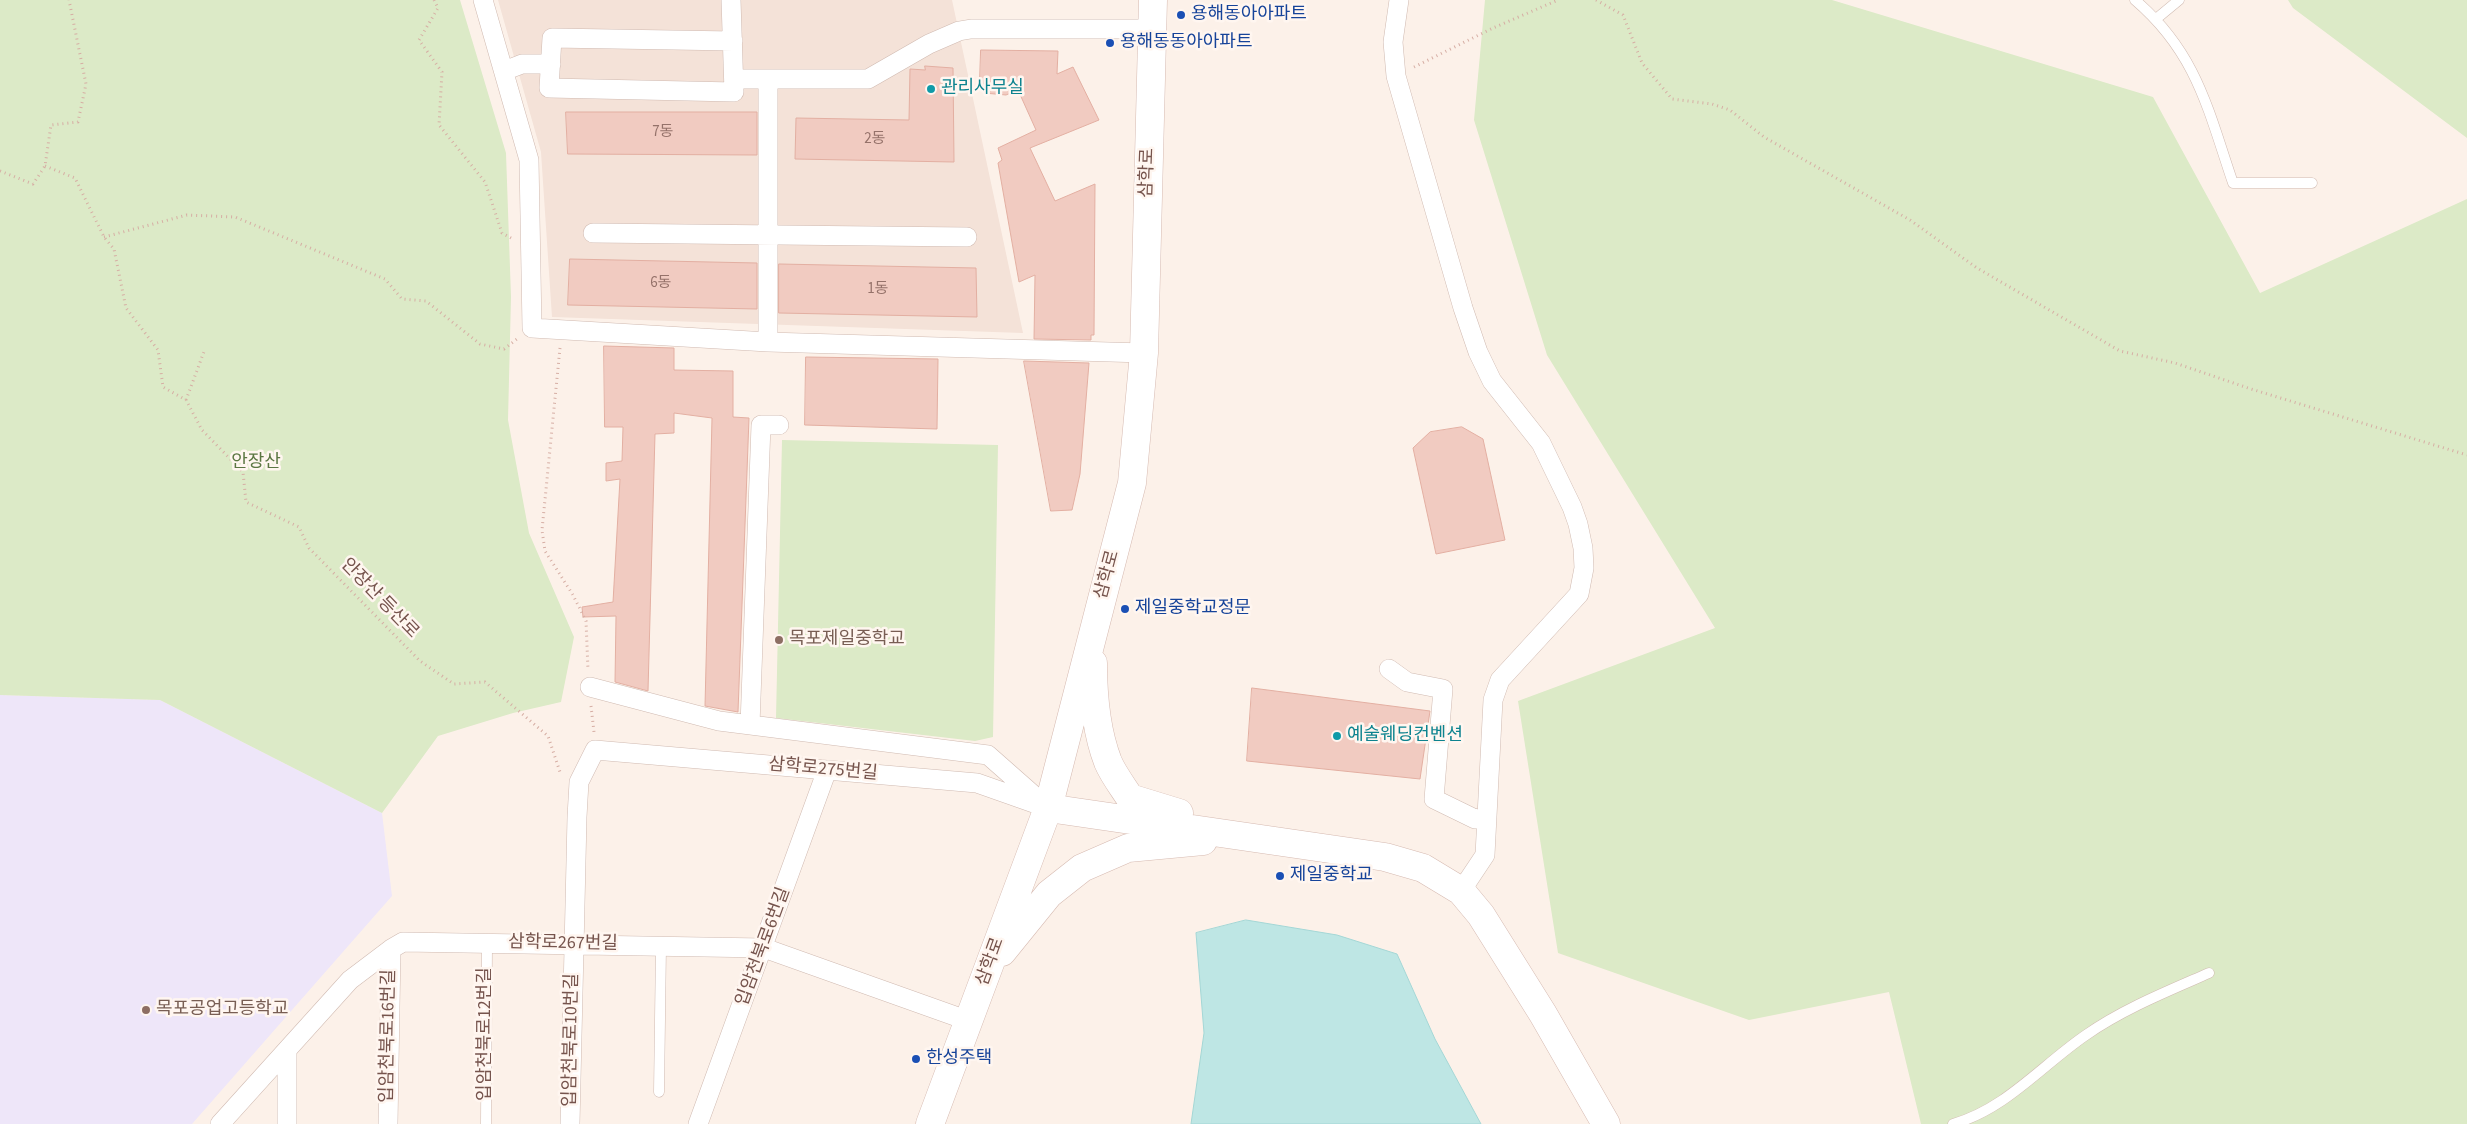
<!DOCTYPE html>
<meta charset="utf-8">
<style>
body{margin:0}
canvas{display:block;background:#fcf1e9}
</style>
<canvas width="2467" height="1124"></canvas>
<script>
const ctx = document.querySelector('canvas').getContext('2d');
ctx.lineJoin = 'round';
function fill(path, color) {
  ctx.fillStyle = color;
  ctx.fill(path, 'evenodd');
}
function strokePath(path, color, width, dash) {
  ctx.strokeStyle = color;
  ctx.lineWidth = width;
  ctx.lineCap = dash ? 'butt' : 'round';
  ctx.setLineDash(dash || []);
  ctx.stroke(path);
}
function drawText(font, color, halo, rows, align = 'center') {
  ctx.font = font + ' "Source Sans 3","Noto Sans KR",sans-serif';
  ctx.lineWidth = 5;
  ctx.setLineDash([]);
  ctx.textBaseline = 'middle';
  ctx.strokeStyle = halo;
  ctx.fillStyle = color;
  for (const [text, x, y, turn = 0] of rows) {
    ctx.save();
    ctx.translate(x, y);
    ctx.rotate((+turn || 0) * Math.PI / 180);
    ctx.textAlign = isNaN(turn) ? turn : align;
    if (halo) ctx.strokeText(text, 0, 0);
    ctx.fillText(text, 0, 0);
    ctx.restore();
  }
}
const residential = new Path2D(`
 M498 0H952L1023 333 552 317 541 152Z`);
const education = new Path2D(`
 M0 695 160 700 382 813 392 896 192 1124H0Z`);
const green = new Path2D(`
 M0 0H460L506 153 511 297 508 420 529 533 574 637 561 702 513 713 438 736 382 813 160 700 0 695Z
 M1485 0H1832L2153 97 2260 293 2467 199V1124H1921L1889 992 1749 1020 1558 953 1518 701 1715 628 1547 355 1474 120Z
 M2288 0H2467V138L2293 8Z
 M782 440 998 445 993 737 975 741 776 718Z`);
const water = new Path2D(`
 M1246 920 1337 935 1397 954 1435 1039 1481 1124H1191L1204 1033 1196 933Z`);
const building = new Path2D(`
 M981 50 1058 51 1057 74 1073 67 1099 120 1030 148 1055 201 1095 184 1094 335H1091V340L1034 339 1035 275 1019 282 998 163 1002 160 998 148 1036 130 1018 90 1006 95 984 93 983 80H980Z
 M925 66 953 68 954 162 795 159 796 118 909 120 910 69 925 70Z
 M566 112H757V155L568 154Z
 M570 259 757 263V309L568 305Z
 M779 264 976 268 977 317 779 313Z
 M604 346 674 348V370L733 371V417L749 418 738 712 705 706 712 418 674 413V433L655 434 648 691 615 682 616 616 583 617 582 607 613 602 620 479 606 481V463L622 461 623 427H605Z
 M806 357 938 359 937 429 805 425Z
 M1024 361 1089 363 1080 474 1072 510 1051 511Z
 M1462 427 1483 439 1505 540 1436 554 1413 448 1430 432Z
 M1252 688 1430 711 1420 779 1247 761Z`);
const path = new Path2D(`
 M434 0 438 8 419 40 442 72 439 125 485 182 502 233 511 238
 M1596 0 1623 15 1642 63 1672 99 1712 104 1730 110 1764 137 1910 220 1977 268 2120 351 2175 363 2251 389 2467 455
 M1414 67 1493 28 1558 0
 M45 166 75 178 104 237 114 249 126 308 158 350 163 387 186 400 202 430 243 472 246 502 299 527 309 548 420 661 454 684 485 682 548 736 561 775
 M0 171 33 184 45 166 51 125 78 122 86 84 69 0
 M104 237 187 215 235 217 385 279 402 299 426 301 480 344 504 349 517 339
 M560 348 542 530 545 551 573 595 586 621 588 670
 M186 400 205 349
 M591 706 594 732`);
const lane = new Path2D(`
 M2135 0C2197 53 2208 110 2233 183H2312
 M2156 19 2179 0
 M659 1092 661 946
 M486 1124 487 943
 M1953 1124C2006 1109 2042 1065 2086 1035 2123 1009 2168 991 2209 973`);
const street = new Path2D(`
 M483 0 529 160 532 328 768 342 1144 353
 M731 0 734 92 549 88 552 38 733 41
 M1399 0 1393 42 1396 76 1463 308 1478 352 1492 381 1541 443 1572 507 1578 524 1583 548 1584 568 1579 594 1500 680 1493 700 1485 855 1461 891
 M504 71 522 64H551
 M734 79H868L929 44 959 31 971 29H1152
 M593 233 967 237
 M768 342V80
 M1389 669 1407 682 1443 689 1434 799 1475 819 1487 818
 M590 687 719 721 988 755 1039 800
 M750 725 761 425H779
 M220 1124 350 980 391 949 403 942 764 948 969 1021
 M287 1124V1050
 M388 1124 391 949
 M570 1124 577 817 579 782 595 750 977 783 1048 808
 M698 1124 827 770`);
const secondary = new Path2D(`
 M1093 663C1093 695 1096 731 1108 762 1113 774 1123 787 1130 798L1179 813
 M1048 808 1385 857 1423 868 1461 891 1481 915 1543 1014 1606 1124
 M1002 952 1049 894 1082 868 1128 848 1203 841
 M930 1124 1048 808 1132 483 1144 353 1153 0`);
const markers = [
 [1181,15,5,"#1a4fb4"],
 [1110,43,5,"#1a4fb4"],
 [931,89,5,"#0f9aa8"],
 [1125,609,5,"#1a4fb4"],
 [779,640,5,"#8d6e63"],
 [1337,736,5,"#0f9aa8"],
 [1280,876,5,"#1a4fb4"],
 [146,1010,5,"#8d6e63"],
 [916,1059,5,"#1a4fb4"]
];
const numberNames = [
 ["7동",663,133],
 ["2동",875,140],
 ["6동",661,284],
 ["1동",878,290]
];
const transitNames = [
 ["용해동아아파트",1191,15],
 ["용해동동아아파트",1120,43],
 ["제일중학교정문",1135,609],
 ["제일중학교",1290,876],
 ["한성주택",926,1059]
];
const cultureNames = [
 ["관리사무실",941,89],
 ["예술웨딩컨벤션",1347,736]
];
const streetNames = [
 ["삼학로",1148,173,-88],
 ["삼학로",1108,575,-75],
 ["안장산 등산로",379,599,46],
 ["삼학로275번길",823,770,5],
 ["삼학로267번길",563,944,1],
 ["입암천북로6번길",764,947,-70],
 ["삼학로",991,962,-70],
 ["입암천북로12번길",486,1034,-90],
 ["입암천북로16번길",389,1036,-89],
 ["입암천북로10번길",572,1040,-89]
];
const parkNames = [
 ["안장산",256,463]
];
const educationNames = [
 ["목포제일중학교",789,640],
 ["목포공업고등학교",156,1010]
];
fill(residential, '#f4e2d8');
fill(education, '#eee6f9');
fill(green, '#dceac7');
fill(water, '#bee6e4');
strokePath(water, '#a4d7d6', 1);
fill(building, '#f1cbc1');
strokePath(building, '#e3afa2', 1);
strokePath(lane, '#d0bab1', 11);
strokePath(street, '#d0bab1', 20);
strokePath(secondary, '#d6bab1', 29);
strokePath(path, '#d6aea4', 3, [1, 4]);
strokePath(lane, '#fff', 10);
strokePath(street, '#fff', 19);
strokePath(secondary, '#fff', 28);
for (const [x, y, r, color] of markers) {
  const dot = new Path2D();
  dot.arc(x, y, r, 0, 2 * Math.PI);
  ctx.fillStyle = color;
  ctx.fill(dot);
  strokePath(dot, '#fff6f0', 2);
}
drawText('15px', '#95726a', null, numberNames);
drawText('18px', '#164399', '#fff6f0', transitNames, 'left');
drawText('18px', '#0d838f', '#fff6f0', cultureNames, 'left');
drawText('18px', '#76544d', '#fff6f0', streetNames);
drawText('18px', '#5b7642', '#fff6f0', parkNames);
drawText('18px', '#785e54', '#fff6f0', educationNames, 'left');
</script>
